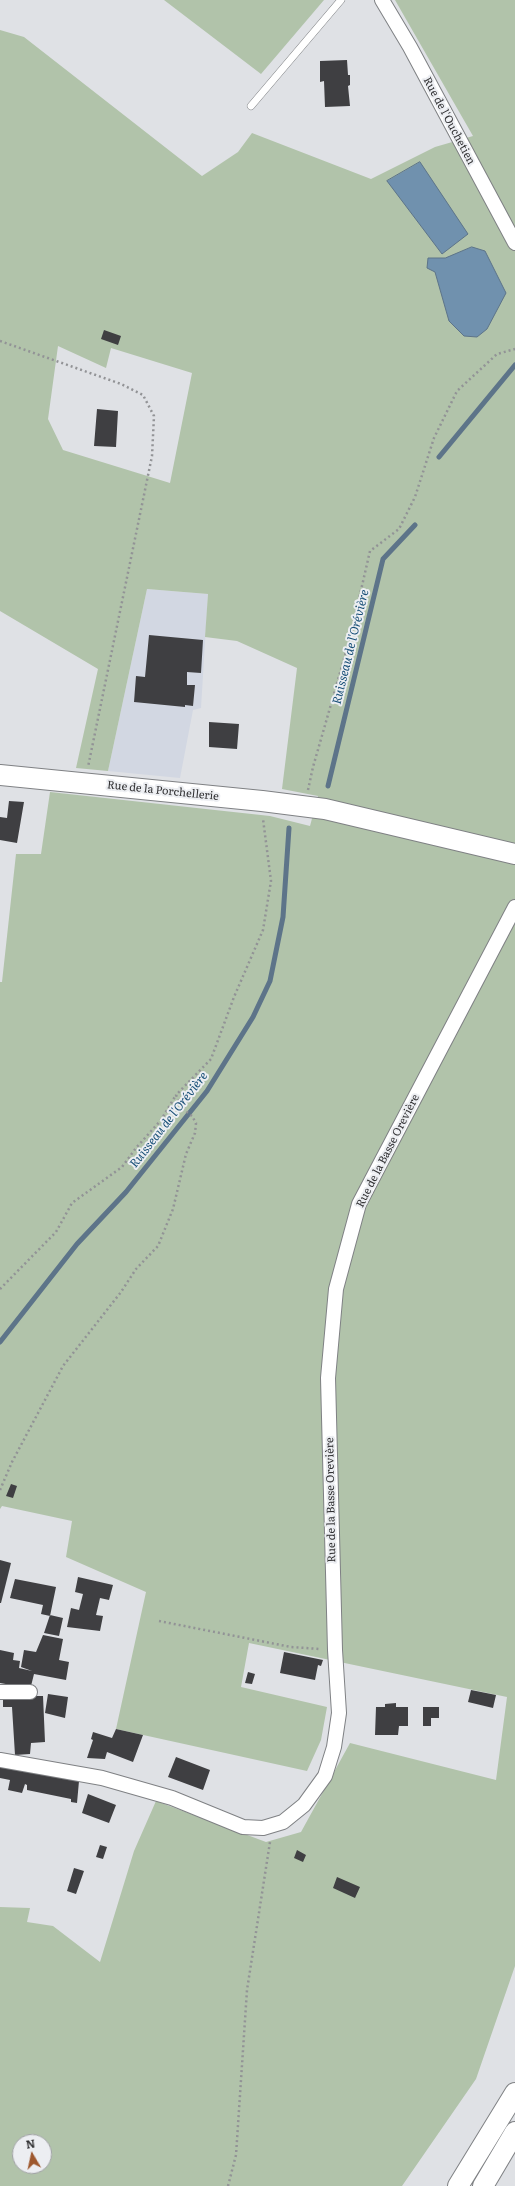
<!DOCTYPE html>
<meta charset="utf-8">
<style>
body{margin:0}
#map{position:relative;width:515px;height:2186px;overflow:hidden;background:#dfe1e5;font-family:Literata,serif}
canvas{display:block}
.north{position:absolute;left:12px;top:2134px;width:40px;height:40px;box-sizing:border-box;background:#eceef2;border:1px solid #a1a2a6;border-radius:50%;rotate:351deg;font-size:11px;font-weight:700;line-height:16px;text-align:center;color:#313133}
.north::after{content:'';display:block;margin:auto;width:14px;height:18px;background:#9e582e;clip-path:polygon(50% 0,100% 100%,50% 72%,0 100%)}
</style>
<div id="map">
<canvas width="515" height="2186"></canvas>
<div class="north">N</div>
</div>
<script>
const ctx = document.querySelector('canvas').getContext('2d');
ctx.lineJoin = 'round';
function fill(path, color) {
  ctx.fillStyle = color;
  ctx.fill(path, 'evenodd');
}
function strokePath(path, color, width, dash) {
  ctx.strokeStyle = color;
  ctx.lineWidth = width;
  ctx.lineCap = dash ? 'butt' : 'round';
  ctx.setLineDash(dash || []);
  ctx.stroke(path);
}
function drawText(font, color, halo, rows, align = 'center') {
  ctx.font = font + ' Literata,serif';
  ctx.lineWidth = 4;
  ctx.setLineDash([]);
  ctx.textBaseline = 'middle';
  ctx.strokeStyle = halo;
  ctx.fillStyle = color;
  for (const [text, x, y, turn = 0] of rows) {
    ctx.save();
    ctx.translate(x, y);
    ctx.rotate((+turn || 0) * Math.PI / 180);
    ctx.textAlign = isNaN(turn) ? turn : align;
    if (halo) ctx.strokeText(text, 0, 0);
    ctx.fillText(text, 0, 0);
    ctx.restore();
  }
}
const built = new Path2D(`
 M147 589 208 594 201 708 193 710 180 778 108 771Z`);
const green = new Path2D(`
 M164 0H324L261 74Z
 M395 0H515V1966L476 2079 402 2186H0V1907L30 1908 27 1922 53 1926 100 1962 134 1851 156 1801 266 1842 301 1832 350 1743 496 1780 507 1697 249 1643 241 1687 327 1707 321 1740 307 1771 116 1729 146 1592 66 1557 72 1521 2 1506 0 1509V982H2L16 854H41L50 792 270 816 310 826 318 796 282 789 297 668 237 641 205 637 208 594 147 589 108 771 76 768 98 669 0 611V30L24 37 202 176 238 152 252 133 371 179 435 147 473 136ZM58 346 106 368 111 348 192 373 170 483 63 450 48 419ZM20 2142H44V2166H20Z`);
const water = new Path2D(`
 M420 162 468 234 442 254 387 181Z
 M472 247 485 251 506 293 487 329 477 337 464 336 449 321 435 272 427 268 428 258H445Z`);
const stream = new Path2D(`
 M439 457 515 365
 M328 786 383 559 415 525
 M0 1342 77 1244 126 1192 207 1091 253 1017 270 981 283 917 289 828`);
const building = new Path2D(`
 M347 60 348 75H350V85L348 86 350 106 325 107 324 81 320 82V61Z
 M104 330 121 336 118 345 101 339Z
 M97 409 118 411 116 447 94 446Z
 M149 635 203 640 201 673 187 672V685H195L193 706 185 705V707L134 702 136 676 145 677Z
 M209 722 239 724 237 749 209 747Z
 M9 801 24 802 17 843 0 840V817L7 818Z
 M11 1484 17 1486 13 1498 6 1496Z
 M0 1560 11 1563 1 1603H0Z
 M78 1577 113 1585 109 1600 100 1598 96 1615 103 1616 100 1631 67 1627 71 1608 79 1610 83 1594 75 1592Z
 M15 1579 56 1587 50 1616 41 1614 43 1605 10 1598Z
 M50 1615 63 1618 59 1636 44 1633Z
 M43 1635 63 1639 59 1660 69 1662 66 1680 34 1674 31 1686H17L0 1683V1650L14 1653 13 1660 20 1661 19 1668 32 1671 21 1667 24 1650 36 1652Z
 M284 1652 323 1660 321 1666 318 1665 315 1680 280 1673Z
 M248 1672 255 1674 252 1684 245 1683Z
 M471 1690 496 1695 493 1708 468 1702Z
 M48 1694 68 1697 65 1718 45 1713Z
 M3 1696H43L45 1742 31 1743 30 1754 15 1755 12 1707H3Z
 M396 1703V1707H408V1726H399L398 1735H375L376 1707H385V1704Z
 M423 1707H439V1718H431V1726H423Z
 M116 1729 143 1735 133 1762 107 1752 105 1759 87 1758 93 1740 91 1739 93 1732 112 1738Z
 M176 1757 210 1770 203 1790 168 1777Z
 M0 1766 79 1781 77 1803 71 1802V1799L27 1790V1785L25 1784 22 1793 8 1790 10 1780 0 1778Z
 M88 1794 116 1805 109 1823 82 1813Z
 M100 1845 107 1847 103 1859 96 1857Z
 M297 1850 306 1855 303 1862 294 1858Z
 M74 1868 84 1871 76 1894 67 1891Z
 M337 1877 360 1887 355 1898 333 1888Z`);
const path = new Path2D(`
 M0 341 121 384 143 395 154 416 152 456 88 767
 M308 790 313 767 350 638 370 551 399 529 415 497 434 438 457 391 497 354 515 349
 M0 1289 56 1232 72 1203 122 1167 136 1148 161 1120 176 1095
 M0 1490 12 1462 63 1366 121 1292 136 1269 158 1246 173 1209 186 1154 195 1133 196 1123 192 1116 183 1109 176 1095 211 1059 234 997 263 930 271 881 263 819
 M159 1621 291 1647 320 1649
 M228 2186 236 2155 247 1990 270 1842`);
const lane = new Path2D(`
 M251 106 341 0`);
const street = new Path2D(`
 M382 0 410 47 515 243
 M0 1692H30
 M0 1760 102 1778 172 1798 243 1827 263 1828 283 1822 304 1805 325 1776 334 1747 339 1713 335 1650 328 1378 336 1289 359 1204 515 907`);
const secondary = new Path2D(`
 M0 775 262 801 325 809 515 854
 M458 2186 515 2093
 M483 2186 515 2132`);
const streetNames = [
 ["Rue de l'Ouchetien",449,121,62],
 ["Rue de la Porchellerie",163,791,6],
 ["Rue de la Basse Orevière",388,1151,-63],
 ["Rue de la Basse Orevière",331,1500,-91]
];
const waterNames = [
 ["Ruisseau de l'Orévière",351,647,-76],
 ["Ruisseau de l'Orévière",169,1120,-52]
];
fill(built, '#d2d7e2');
fill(green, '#b1c3aa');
fill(water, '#7091ae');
strokePath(water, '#5d7489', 1);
strokePath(stream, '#5d7489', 5);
fill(building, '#3f3f42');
strokePath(lane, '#7f8184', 8);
strokePath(street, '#7f8184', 16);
strokePath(secondary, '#7f8184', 22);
strokePath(path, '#929396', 2.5, [2, 3]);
strokePath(lane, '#fff', 7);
strokePath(street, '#fff', 14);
strokePath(secondary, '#fff', 20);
drawText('11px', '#313133', '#eceef2', streetNames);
drawText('italic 12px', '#195078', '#eceef2', waterNames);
</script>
